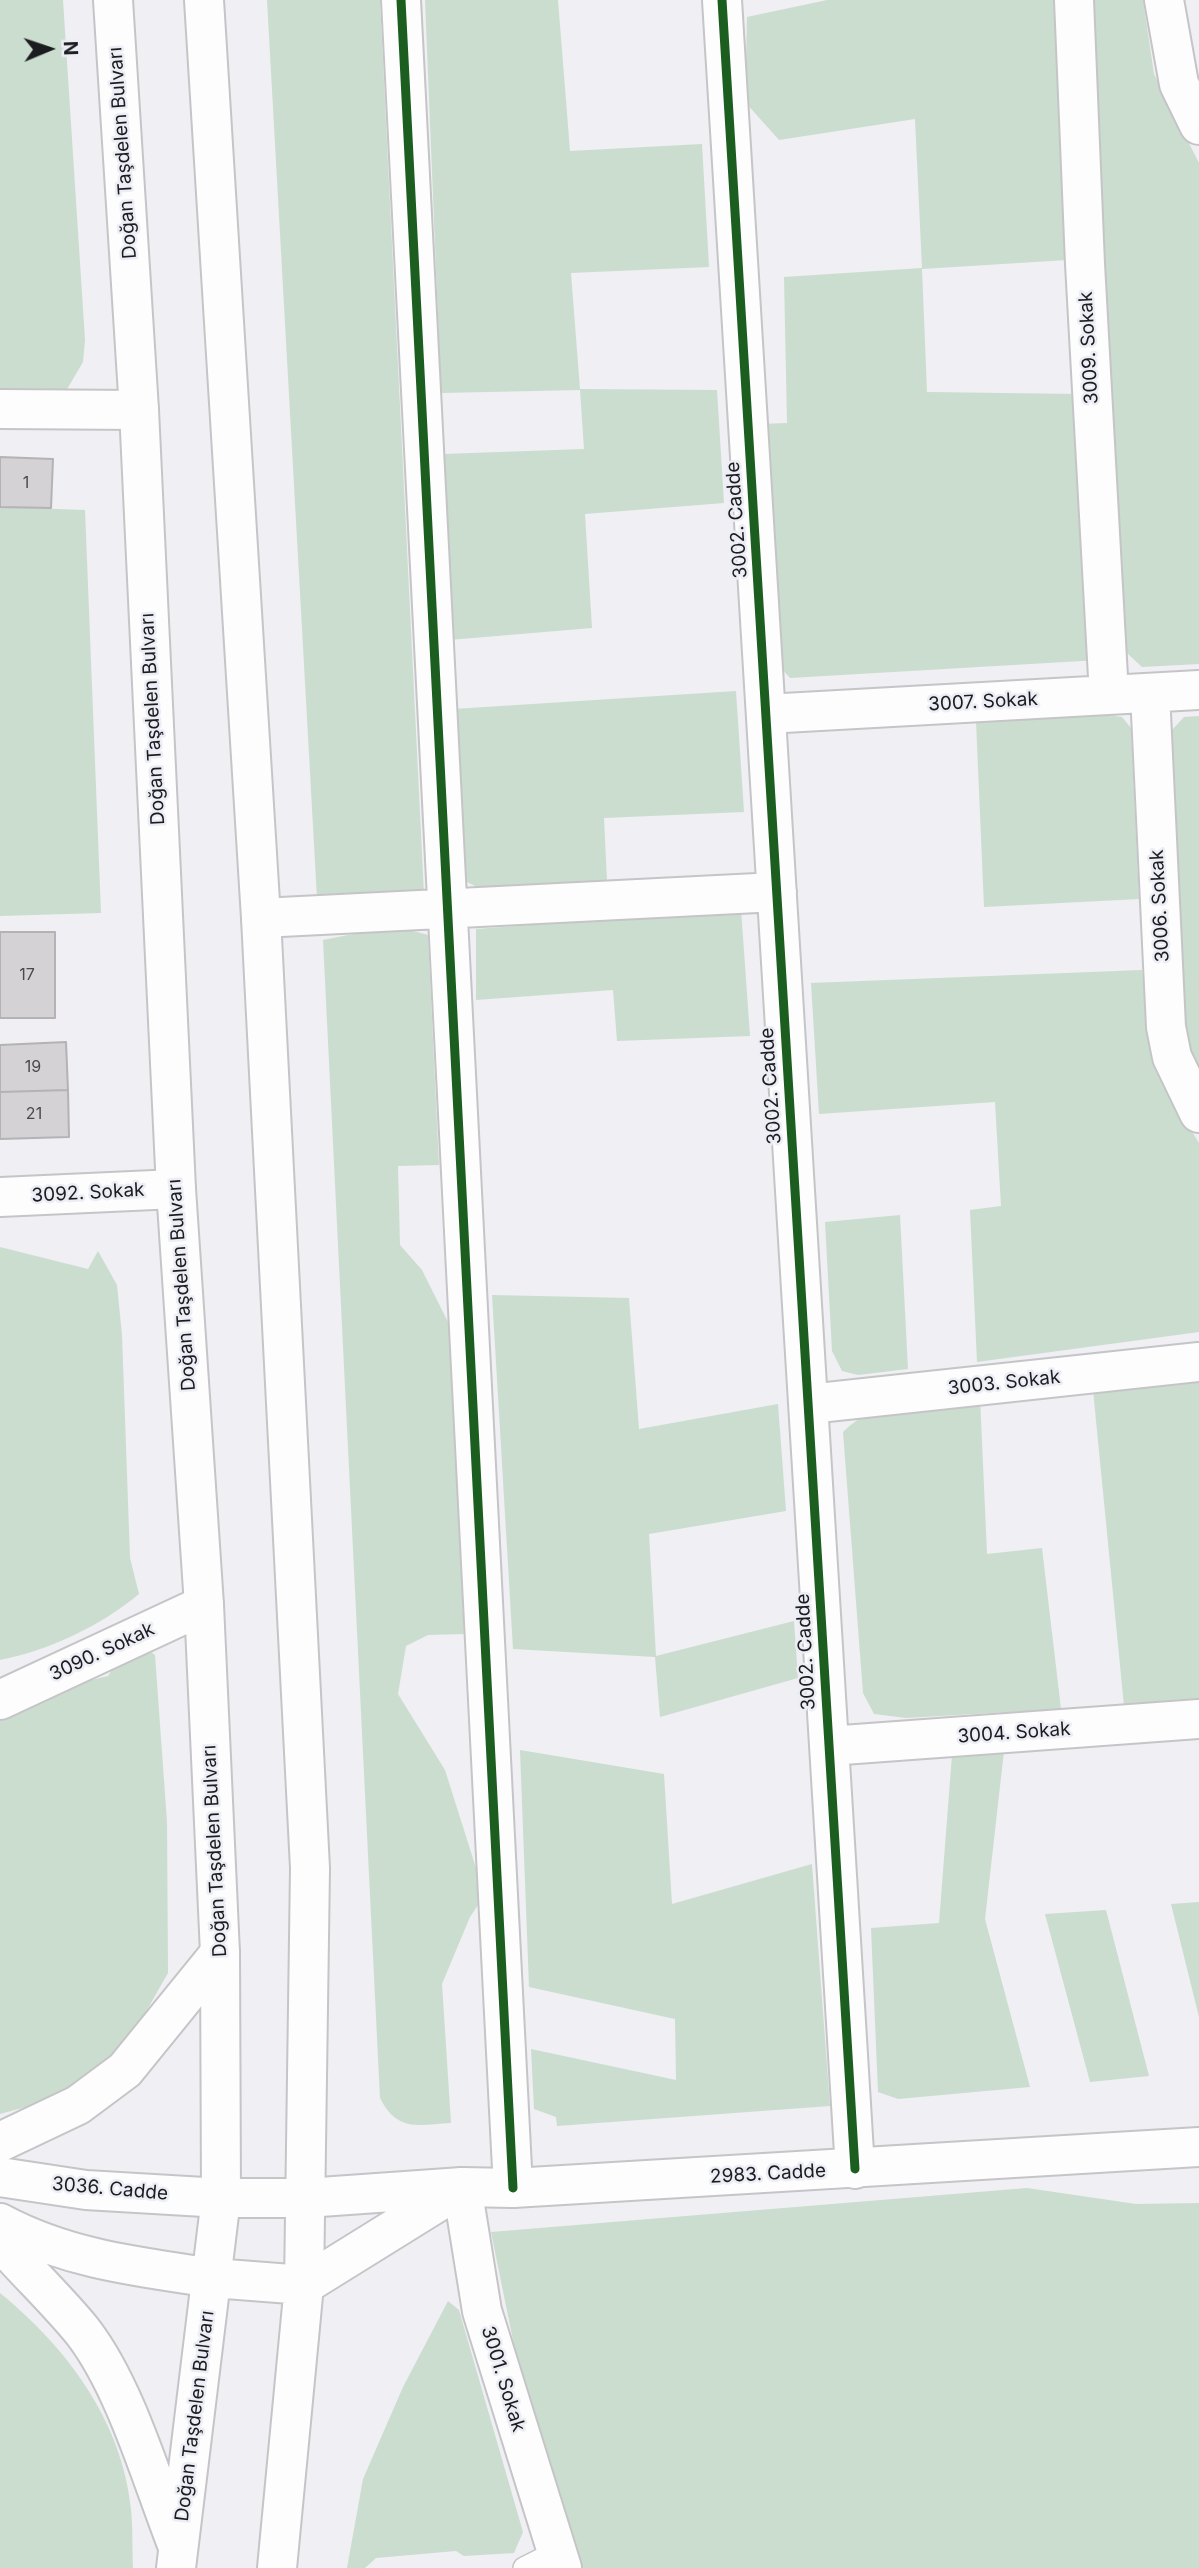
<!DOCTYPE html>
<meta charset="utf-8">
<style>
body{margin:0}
#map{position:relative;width:1199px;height:2568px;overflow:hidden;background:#efeff4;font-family:Inter,sans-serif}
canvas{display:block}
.north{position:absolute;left:14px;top:14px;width:70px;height:70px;-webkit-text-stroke:5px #ededf6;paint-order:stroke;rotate:88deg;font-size:19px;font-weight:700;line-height:28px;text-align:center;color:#1b1c1f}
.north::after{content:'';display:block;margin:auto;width:24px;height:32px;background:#1b1c1f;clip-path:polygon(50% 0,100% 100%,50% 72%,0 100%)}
</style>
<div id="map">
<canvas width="1199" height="2568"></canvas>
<div class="north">N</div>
</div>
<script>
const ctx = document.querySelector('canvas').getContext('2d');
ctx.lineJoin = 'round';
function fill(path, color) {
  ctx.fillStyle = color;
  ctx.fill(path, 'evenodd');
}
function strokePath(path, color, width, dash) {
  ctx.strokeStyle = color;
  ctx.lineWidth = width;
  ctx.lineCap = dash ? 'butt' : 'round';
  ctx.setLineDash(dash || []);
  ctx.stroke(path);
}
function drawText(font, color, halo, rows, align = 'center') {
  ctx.font = font + ' Inter,sans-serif';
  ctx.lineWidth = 5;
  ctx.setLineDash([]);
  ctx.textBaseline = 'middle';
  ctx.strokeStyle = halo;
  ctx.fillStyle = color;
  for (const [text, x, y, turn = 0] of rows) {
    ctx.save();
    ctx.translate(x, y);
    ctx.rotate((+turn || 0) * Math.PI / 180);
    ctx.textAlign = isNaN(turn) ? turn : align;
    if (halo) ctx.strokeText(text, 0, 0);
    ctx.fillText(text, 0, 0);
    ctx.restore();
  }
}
const green = new Path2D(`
 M0 0H63L85 340 83 362 63 396 0 398Z
 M267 0H380L424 894 317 898Z
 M425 0H558L570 151 702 144 709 267 571 273 580 389 717 390 724 503 585 514 592 628 449 640 443 454 584 449 580 390 441 393Z
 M827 0H1054L1067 260 922 269 927 392 1079 394 1099 660 790 678 770 656 759 424 787 423 784 277 922 268 915 119 779 140 745 102 747 17Z
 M1092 0H1143L1154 74 1199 163V664L1142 667 1127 653 1099 188Z
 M0 507 85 510 101 913 0 916Z
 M736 691 744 812 604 818 607 882 477 887 465 881 454 709Z
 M1107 715 1122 717 1131 728 1139 899 984 907 976 721Z
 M1199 716V1071L1189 1048 1180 988 1172 730 1184 717Z
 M741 909 750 1036 617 1041 613 990 476 1000V929Z
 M378 929H406L428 935 439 1165 398 1166 400 1245 422 1270 449 1324 464 1634 428 1635 406 1646 398 1694 445 1770 476 1868 478 1905 470 1917 442 1984 451 2123C418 2125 397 2132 380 2098L323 940Z
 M1142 970 1156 1072 1199 1143V1332L977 1362 970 1210 1001 1206 995 1102 819 1114 811 983Z
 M900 1215 908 1369 858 1375 842 1371 832 1351 825 1222Z
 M0 1247 88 1269 98 1251 117 1285 122 1335 130 1558 139 1594C102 1625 48 1651 0 1660Z
 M492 1295 629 1298 639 1429 778 1404 786 1511 649 1534 656 1656 794 1621 798 1678 660 1717 655 1657 513 1649Z
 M1199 1381V1700L1124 1706 1093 1390Z
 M980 1397 987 1554 1042 1548 1061 1709 906 1718 874 1714 863 1693 843 1432C876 1397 935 1402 980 1397Z
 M142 1646 155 1655 167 1822 168 1973 139 2024 109 2064 52 2100 0 2114V1718L54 1689 108 1676 121 1656Z
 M520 1750 664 1774 672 1904 812 1864 830 2106 557 2126 556 2117 534 2109 531 2049 676 2080 675 2019 529 1987Z
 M1004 1751 985 1919 1030 2087 898 2099 878 2092 871 1928 939 1923 952 1755Z
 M1199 1902V2017L1171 1904Z
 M1106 1910 1149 2076 1090 2082 1045 1914Z
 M1027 2188 1136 2204 1199 2203V2568H582L517 2360 491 2232Z
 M0 2293C66 2347 122 2420 131 2509 133 2528 132 2548 133 2568H0Z
 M448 2301 459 2310 523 2532 514 2553 464 2556 456 2551 376 2558 365 2568H347L363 2479 403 2387Z`);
const building = new Path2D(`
 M0 457 53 459 51 508 0 507Z
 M0 932H55V1018H0Z
 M66 1042 68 1090 0 1092V1045Z
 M68 1090 69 1137 0 1139V1092Z`);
const service = new Path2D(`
 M524 2568 556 2552`);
const minor = new Path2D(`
 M401 0 513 2188
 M722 0 855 2169
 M1074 0 1085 264 1109 695
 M1164 0 1179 84 1199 125
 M0 409 139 410
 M1150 693 1166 1027 1172 1057 1199 1113
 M766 714 1199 690
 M261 918 777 892
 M0 1197 176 1189
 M809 1404 1199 1362
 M0 1700 204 1605
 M829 1746 1199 1719
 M462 2187 482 2311 562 2568`);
const tertiary = new Path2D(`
 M0 2142 78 2105 125 2070 220 1953
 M0 2177 86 2190 221 2198
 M306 2198 462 2187 513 2188 1199 2147
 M0 2223C67 2259 139 2267 213 2278
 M0 2241C26 2271 59 2302 83 2332 126 2388 152 2481 178 2547
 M304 2285 457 2190`);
const secondary = new Path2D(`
 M113 0 139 410 176 1189 204 1605 220 1953 221 2198 176 2568
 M204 0 261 918 310 1868 304 2285 277 2568
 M221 2198H306
 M213 2278 304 2285`);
const cycleway = new Path2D(`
 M401 0 513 2188
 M722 0 855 2169`);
const numberNames = [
 ["1",26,483],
 ["17",27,975],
 ["19",33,1067],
 ["21",34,1114]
];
const streetNames = [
 ["Doğan Taşdelen Bulvarı",123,153,-94],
 ["3009. Sokak",1089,348,-93],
 ["3002. Cadde",737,520,-94],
 ["3007. Sokak",983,702,-3],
 ["Doğan Taşdelen Bulvarı",153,719,-93],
 ["3006. Sokak",1160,906,-93],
 ["3002. Cadde",771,1086,-94],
 ["3092. Sokak",88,1193,-3],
 ["Doğan Taşdelen Bulvarı",182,1285,-94],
 ["3003. Sokak",1004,1383,-6],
 ["3090. Sokak",102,1652,-25],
 ["3002. Cadde",806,1652,-93],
 ["3004. Sokak",1014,1733,-4],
 ["Doğan Taşdelen Bulvarı",215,1851,-93],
 ["2983. Cadde",768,2174,-3],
 ["3036. Cadde",110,2189,5],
 ["3001. Sokak",503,2379,73],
 ["Doğan Taşdelen Bulvarı",195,2416,-83]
];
fill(green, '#cbddcf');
fill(building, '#d4d2d4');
strokePath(building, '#b4b2b4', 2);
strokePath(service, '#c5c5c8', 24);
strokePath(minor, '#c5c5c8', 42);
strokePath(tertiary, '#c5c5c8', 42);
strokePath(secondary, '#c5c5c8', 42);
strokePath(service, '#fdfdfd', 21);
strokePath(minor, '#fdfdfd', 38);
strokePath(tertiary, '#fdfdfd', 38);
strokePath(secondary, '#fdfdfd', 38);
strokePath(cycleway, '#1b5e20', 9);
drawText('16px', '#494a4c', null, numberNames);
drawText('19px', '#1b1c1f', '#ededf6', streetNames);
</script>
